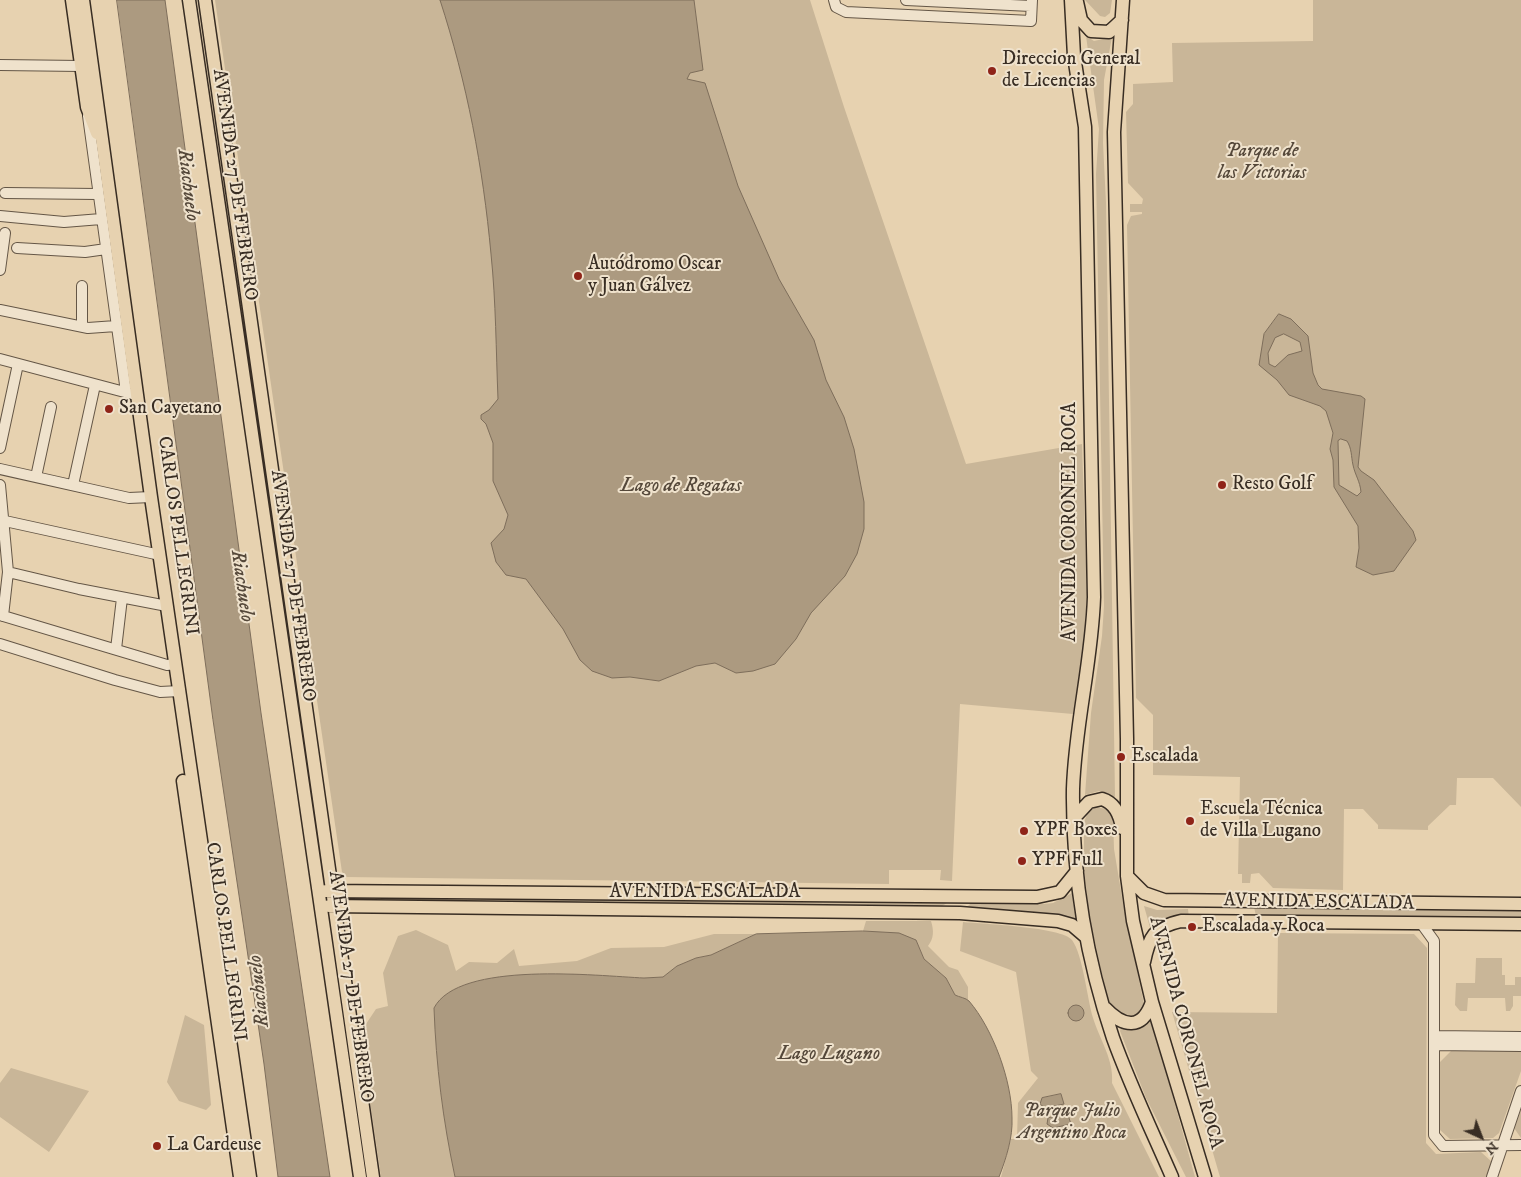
<!DOCTYPE html>
<meta charset="utf-8">
<style>
body{margin:0}
#map{position:relative;width:1521px;height:1177px;overflow:hidden;background:#e7d2b0;font-family:"IM FELL DW Pica",serif}
canvas{display:block}
.north{position:absolute;left:1456px;top:1112px;width:50px;height:50px;-webkit-text-stroke:4px #efe2cc;paint-order:stroke;rotate:137deg;font-size:14px;font-weight:700;line-height:20px;text-align:center;color:#382d23}
.north::after{content:'';display:block;margin:auto;width:18px;height:22px;background:#382d23;clip-path:polygon(50% 0,100% 100%,50% 72%,0 100%)}
</style>
<div id="map">
<canvas width="1521" height="1177"></canvas>
<div class="north">N</div>
</div>
<script>
const ctx = document.querySelector('canvas').getContext('2d');
ctx.lineJoin = 'round';
function fill(path, color) {
  ctx.fillStyle = color;
  ctx.fill(path, 'evenodd');
}
function strokePath(path, color, width, dash) {
  ctx.strokeStyle = color;
  ctx.lineWidth = width;
  ctx.lineCap = dash ? 'butt' : 'round';
  ctx.setLineDash(dash || []);
  ctx.stroke(path);
}
function drawText(font, color, halo, rows, align = 'center') {
  ctx.font = font + ' "IM FELL DW Pica",serif';
  ctx.lineWidth = 4;
  ctx.setLineDash([]);
  ctx.textBaseline = 'middle';
  ctx.strokeStyle = halo;
  ctx.fillStyle = color;
  for (const [text, x, y, turn = 0] of rows) {
    ctx.save();
    ctx.translate(x, y);
    ctx.rotate((+turn || 0) * Math.PI / 180);
    ctx.textAlign = isNaN(turn) ? turn : align;
    if (halo) ctx.strokeText(text, 0, 0);
    ctx.fillText(text, 0, 0);
    ctx.restore();
  }
}
const green = new Path2D(`
 M215 0H810L844 107 966 464 1082 444 1087 594 1083 660 1073 714 960 704 952 881 940 880 941 870H889V884L346 877 342 872Z
 M1085 0H1112L1110 13 1105 17 1100 16Z
 M1313 0H1521V807L1493 778H1457L1456 805H1450L1428 826V830L1378 829V825L1363 809H1344L1343 890 1273 888 1259 873 1251 874 1250 883H1242V874H1238L1240 777 1153 775V715L1136 698 1127 225 1131 216 1142 214V212H1130V204H1142L1143 199 1128 183 1126 112 1133 104V84L1173 82 1172 43 1313 41Z
 M1086 36 1094 41 1112 37 1104 80 1103 143 1106 203 1115 797 1099 791 1085 795 1091 713 1102 636 1104 606 1096 174 1099 129Z
 M1096 807 1106 809 1113 817 1114 849 1123 903 1144 1004 1141 1012 1131 1020 1112 1010 1108 1001 1089 915 1084 868V822L1088 812Z
 M1072 893 1076 920 966 908 972 902 1044 904 1053 903Z
 M353 897 947 902V903L939 908 348 900Z
 M1144 906 1157 910 1188 909 1189 918 1151 931Z
 M1254 907 1521 909V919L1256 916Z
 M866 921H931C934 931 934 938 928 946L949 967 958 970 968 987V1000L955 995 946 978 924 959 916 940 863 931Z
 M963 922C983 924 1062 927 1072 940 1083 955 1087 998 1093 1018 1100 1040 1114 1060 1112 1083L1159 1177H1001L1011 1139H1017L1018 1103 1038 1078 1031 1071 1016 972 960 951Z
 M416 930 448 945 456 971 469 962 497 963 514 949 519 966 577 961 611 948 664 947 714 934H756L711 955 696 958 677 966 663 977 645 978C599 976 459 960 434 1008 436 1065 443 1121 455 1177H381L360 1033 376 1009 388 1006 383 973 398 936Z
 M1278 933 1414 934 1427 948 1426 1143 1436 1154 1481 1152 1492 1162 1487 1177H1220L1172 1012 1277 1013Z
 M1476 958H1502V975H1505V985H1515V977H1521V996H1513V1006L1510 1011H1506L1505 998H1468L1467 1011H1460L1455 1005 1456 983H1475Z
 M185 1015 204 1025 211 1105 206 1110 179 1101 167 1082Z
 M1149 1018 1152 1021 1195 1177H1186L1146 1098 1120 1031 1121 1028 1134 1027Z
 M1451 1051H1521V1071L1499 1133 1493 1138 1450 1139 1440 1130V1062Z
 M11 1068 89 1091 49 1152 0 1117V1083Z
 M1521 1107V1138L1514 1128Z`);
const water = new Path2D(`
 M117 0H165L261 713 330 1177H278L264 1064 213 720Z
 M440 0H694L703 70 690 73 687 79 705 83 738 186 779 279 814 340 826 380 844 417 854 449 864 502V529L857 554 845 576 811 613 796 639 775 664 753 671 736 673 715 663 696 666 659 681 630 677 612 678 592 671 580 660 563 629 526 579 506 575 496 562 491 543 504 529 508 515 493 481V443L486 424 481 419V415L489 410 498 399C496 351 496 302 491 254 483 167 467 83 440 0Z
 M1279 314 1291 319 1308 336 1313 373 1318 385 1322 389 1361 396 1365 399 1358 467 1361 471 1374 480 1413 531 1416 540 1394 571 1373 575 1356 567 1359 548 1358 526 1334 487 1333 460 1330 449 1333 433 1326 411 1320 406 1289 395 1277 380 1259 365 1264 334ZM1284 334 1300 342 1302 351 1288 355 1275 367 1269 364 1268 353 1275 338ZM1341 439 1347 441C1352 449 1351 456 1353 465 1355 475 1360 481 1361 492L1357 496 1339 485 1338 441Z
 M863 931 899 933 916 940 924 959 946 978 955 995C959 997 966 998 969 1001 993 1029 1012 1081 1012 1118 1013 1137 1006 1159 999 1177H455C443 1121 436 1065 434 1008 459 960 598 976 644 978L663 977 677 966 696 958 711 955 756 934Z
 M1068 1013a8 8 0 1 1 16 0a8 8 0 1 1-16 0Z
 M1061 1094 1064 1104 1045 1108 1040 1104 1042 1098Z
 M1068 1115 1071 1124 1053 1128 1047 1124 1048 1118Z`);
const minor = new Path2D(`
 M834 0 836 7 846 12 1031 21 1032 0
 M906 0 1031 6
 M0 65 81 66
 M88 116 126 392
 M5 193 97 194
 M0 216 64 222 101 219
 M17 248 85 252 106 249
 M0 270 5 233
 M0 310 88 328 116 326
 M82 326V286
 M0 359 132 394
 M0 448 18 364
 M0 469 129 498 151 497
 M36 477 51 407
 M0 485 8 572 3 616
 M73 485 95 385
 M5 521 160 555
 M8 572 79 589 167 606
 M0 615 167 665 176 664
 M0 644 115 680 160 692 180 691
 M116 649 122 598
 M1421 923 1434 941V1135L1443 1146 1521 1145
 M1434 1036 1521 1037
 M1434 1045 1521 1046
 M1492 1177 1521 1091`);
const major = new Path2D(`
 M72 0 87 107 97 133
 M83 0 151 497 250 1177
 M189 0 360 1177
 M205 0 373 1177
 M1071 0 1074 56 1085 127 1094 597C1092 662 1075 724 1073 789 1072 873 1086 958 1113 1038 1130 1085 1152 1131 1172 1177
 M1123 0 1114 132 1127 739V876L1133 921 1152 1002 1205 1177
 M1077 2 1081 20 1091 31 1109 32 1122 20
 M183 781 240 1177
 M1075 817 1089 802 1102 799C1115 803 1120 815 1122 828
 M1127 876 1144 893 1164 900 1521 904
 M326 891 1037 897 1060 892 1077 871
 M329 906 960 913 1058 921 1072 925 1086 937
 M1144 962C1149 937 1154 927 1181 921L1521 924
 M1105 1008C1123 1027 1142 1031 1152 1002`);
const markers = [
 [992,71,5,"#8f2418"],
 [578,276,5,"#8f2418"],
 [109,409,5,"#8f2418"],
 [1222,485,5,"#8f2418"],
 [1121,757,5,"#8f2418"],
 [1190,821,5,"#8f2418"],
 [1024,831,5,"#8f2418"],
 [1022,861,5,"#8f2418"],
 [1192,927,5,"#8f2418"],
 [157,1146,5,"#8f2418"]
];
const poiNames = [
 ["Direccion General",1002,60],
 ["de Licencias",1002,82],
 ["Autódromo Oscar",588,265],
 ["y Juan Gálvez",588,287],
 ["San Cayetano",119,409],
 ["Resto Golf",1232,485],
 ["Escalada",1131,757],
 ["Escuela Técnica",1200,810],
 ["de Villa Lugano",1200,832],
 ["YPF Boxes",1034,831],
 ["YPF Full",1032,861],
 ["Escalada y Roca",1202,927],
 ["La Cardeuse",167,1146]
];
const parkNames = [
 ["Parque de",1262,152],
 ["las Victorias",1262,174],
 ["Parque Julio",1072,1112],
 ["Argentino Roca",1072,1134]
];
const streetNames = [
 ["AVENIDA 27 DE FEBRERO",234,185,82],
 ["AVENIDA CORONEL ROCA",1071,522,-90],
 ["CARLOS PELLEGRINI",177,536,82],
 ["AVENIDA 27 DE FEBRERO",292,586,82],
 ["AVENIDA ESCALADA",705,893],
 ["AVENIDA ESCALADA",1319,903,1],
 ["CARLOS PELLEGRINI",225,942,82],
 ["AVENIDA 27 DE FEBRERO",350,987,82],
 ["AVENIDA CORONEL ROCA",1185,1033,75]
];
const waterNames = [
 ["Riachuelo",187,185,83],
 ["Lago de Regatas",681,487],
 ["Riachuelo",241,586,82],
 ["Riachuelo",260,991,-96],
 ["Lago Lugano",829,1055]
];
fill(green, '#c9b698');
fill(water, '#ac9a80');
strokePath(water, '#7e6e5b', 1);
strokePath(minor, '#645646', 12);
strokePath(major, '#382d23', 15);
strokePath(minor, '#efe2cc', 10);
strokePath(major, '#e7d2b0', 12);
for (const [x, y, r, color] of markers) {
  const dot = new Path2D();
  dot.arc(x, y, r, 0, 2 * Math.PI);
  ctx.fillStyle = color;
  ctx.fill(dot);
  strokePath(dot, '#efe2cc', 2);
}
drawText('19px', '#382d23', '#efe2cc', poiNames, 'left');
drawText('italic 19px', '#55483a', '#efe2cc', parkNames);
drawText('19px', '#382d23', '#efe2cc', streetNames);
drawText('italic 20px', '#55483a', '#efe2cc', waterNames);
</script>
